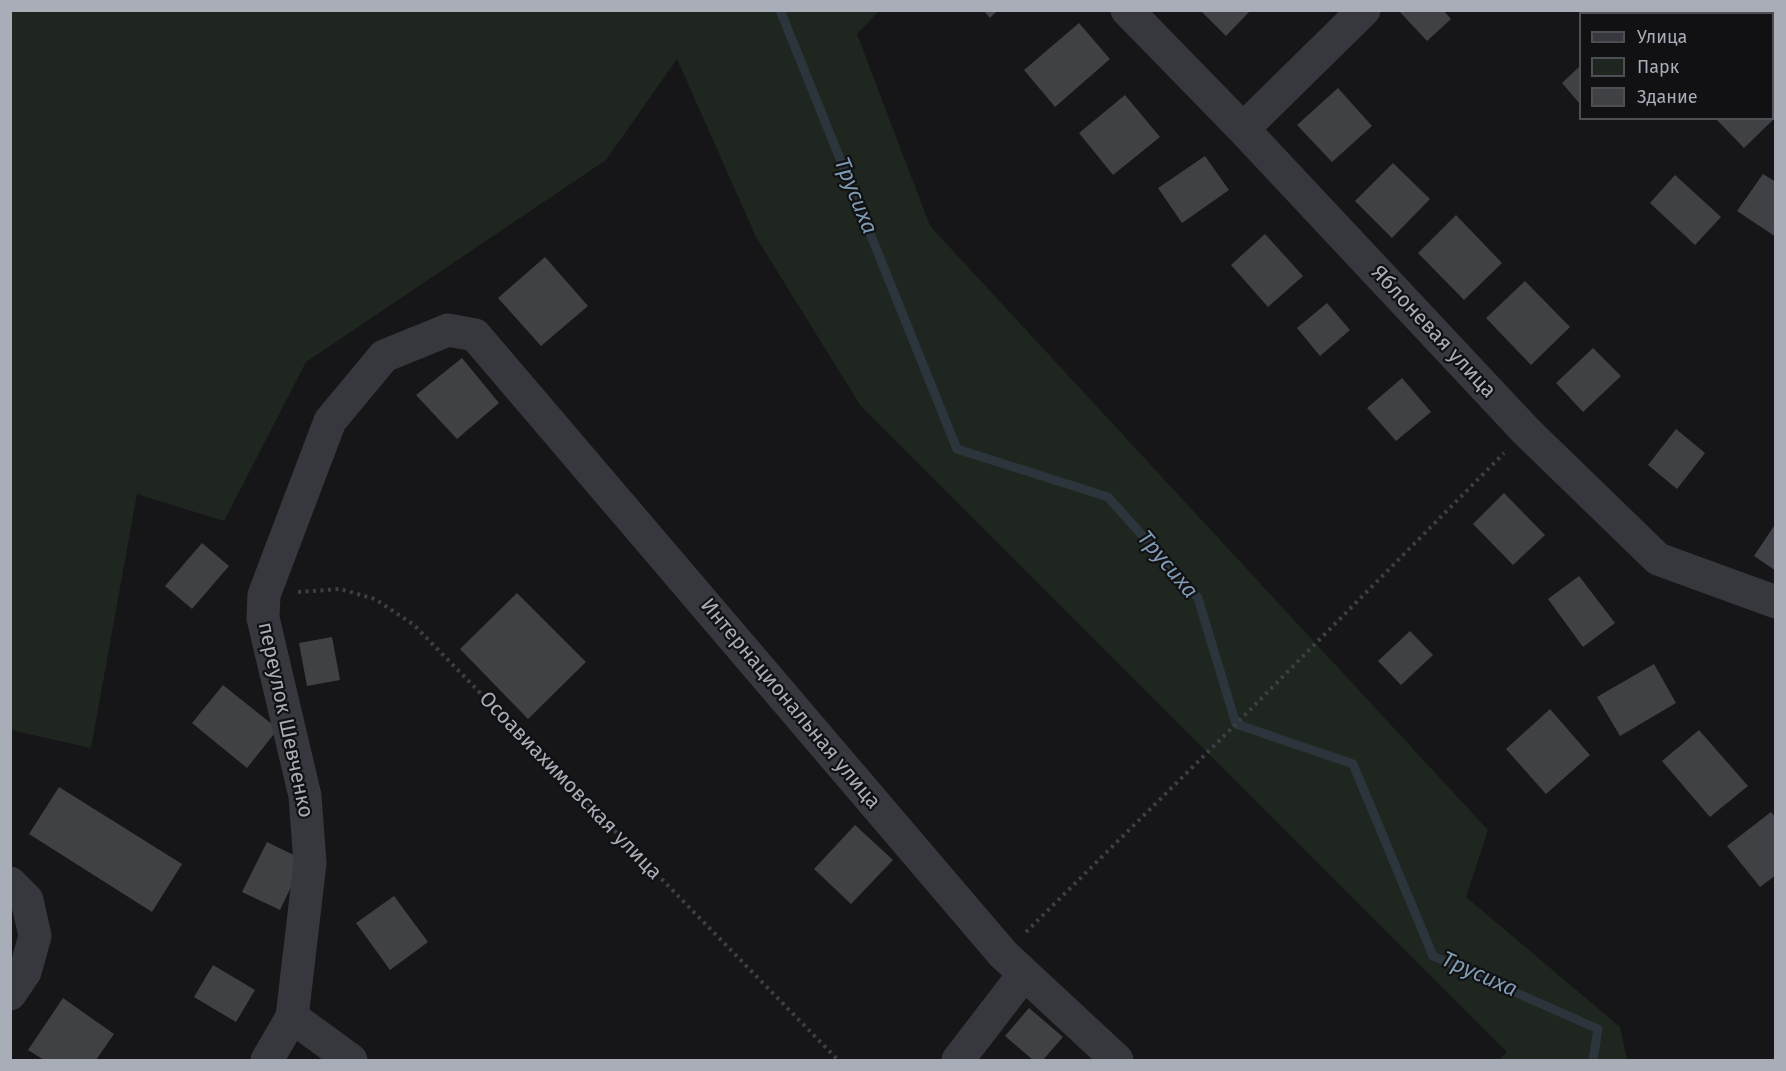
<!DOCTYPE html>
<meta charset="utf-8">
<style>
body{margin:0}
#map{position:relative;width:1786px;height:1071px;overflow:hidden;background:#161618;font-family:"Fira Sans",sans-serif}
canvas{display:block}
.frame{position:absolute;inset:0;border:12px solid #a8adb8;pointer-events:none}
.legend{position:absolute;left:1579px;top:12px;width:195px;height:108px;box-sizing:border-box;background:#111113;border:2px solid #4d4f55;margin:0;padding:8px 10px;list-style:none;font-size:18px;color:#a8adb8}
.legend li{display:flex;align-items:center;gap:12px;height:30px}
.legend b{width:30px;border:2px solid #4d4f55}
</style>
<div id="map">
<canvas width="1786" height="1071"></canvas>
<div class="frame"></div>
<ul class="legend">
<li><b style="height:8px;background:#37383d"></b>Улица</li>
<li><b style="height:16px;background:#1e261f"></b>Парк</li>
<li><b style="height:16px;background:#404145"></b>Здание</li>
</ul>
</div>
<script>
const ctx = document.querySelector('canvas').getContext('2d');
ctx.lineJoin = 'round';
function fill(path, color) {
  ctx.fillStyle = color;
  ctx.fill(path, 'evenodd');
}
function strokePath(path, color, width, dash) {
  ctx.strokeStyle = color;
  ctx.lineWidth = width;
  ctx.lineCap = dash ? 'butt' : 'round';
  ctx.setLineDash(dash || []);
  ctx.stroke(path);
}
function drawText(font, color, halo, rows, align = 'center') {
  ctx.font = font + ' "Fira Sans",sans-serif';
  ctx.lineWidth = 4.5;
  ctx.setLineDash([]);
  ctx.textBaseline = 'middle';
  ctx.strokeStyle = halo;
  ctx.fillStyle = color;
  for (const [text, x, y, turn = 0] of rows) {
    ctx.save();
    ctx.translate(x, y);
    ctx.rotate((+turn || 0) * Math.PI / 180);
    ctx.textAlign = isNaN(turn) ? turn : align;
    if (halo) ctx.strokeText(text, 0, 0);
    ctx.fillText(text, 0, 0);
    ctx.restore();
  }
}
const green = new Path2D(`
 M11 10 879 11 857 34 930 226 1488 830 1466 897 1620 1027 1627 1060H1498L1507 1052 860 405 756 237 677 59 606 160 306 362 224 521 137 494 91 748 11 730Z`);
const stream = new Path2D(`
 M780 10 957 449 1108 497 1198 598 1236 724 1353 764 1433 956 1598 1029 1593 1060`);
const building = new Path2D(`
 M983 10H998L990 18Z
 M1200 10H1251L1226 36Z
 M1398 10H1443L1451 19 1427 41Z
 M1079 23 1110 59 1055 107 1024 70Z
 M1776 51V117L1744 148 1715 118H1772V54Z
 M1580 66V104L1562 83Z
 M1338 88 1372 126 1332 162 1297 125Z
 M1125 95 1160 137 1113 175 1079 133Z
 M1205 156 1229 190 1182 223 1158 188Z
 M1393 163 1430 199 1392 238 1355 201Z
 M1763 174 1776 182V237L1737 211Z
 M1675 175 1721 217 1695 245 1650 203Z
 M1456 215 1502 263 1464 300 1418 253Z
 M1265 234 1303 276 1268 307 1231 265Z
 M545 257 588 306 541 346 498 298Z
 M1525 281 1570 327 1531 365 1486 318Z
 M1327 303 1350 330 1320 356 1297 328Z
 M1593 348 1621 376 1583 412 1556 383Z
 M462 358 499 403 457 439 416 395Z
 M1402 378 1431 412 1396 441 1367 408Z
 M1676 429 1705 453 1677 489 1648 465Z
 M1504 493 1545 535 1513 565 1473 524Z
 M1776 523V571L1754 556Z
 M202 543 229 566 192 609 165 586Z
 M1579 576 1615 623 1583 647 1548 599Z
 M517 593 586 662 528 719 460 649Z
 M1410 631 1433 655 1401 685 1378 661Z
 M332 637 340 680 307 686 299 643Z
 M1654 664 1676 703 1620 736 1597 697Z
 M223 685 278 729 247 768 192 723Z
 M1550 709 1590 755 1546 794 1506 749Z
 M1699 730 1748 786 1710 817 1662 761Z
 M59 787 182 864 152 912 29 834Z
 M1771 812 1776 818V875L1760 887 1727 846Z
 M855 825 893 860 851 904 814 869Z
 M267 842 304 860 280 910 242 892Z
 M394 896 428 942 390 970 356 923Z
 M213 965 255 990 236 1022 194 997Z
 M63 998 114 1034 96 1060H44L28 1050Z
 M1029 1008 1063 1037 1043 1060H1033L1005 1036Z`);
const path = new Path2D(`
 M298 592 340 589 375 599 414 625 838 1060
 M1026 932 1236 724 1504 453`);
const minor = new Path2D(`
 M1127 10 1243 129 1526 431 1658 559 1776 602
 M1243 129 1364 10
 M10 883 27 900 35 936 25 972 10 994
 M292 1017 351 1060
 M267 1060 292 1017 310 863 305 796 263 618 264 595 330 421 384 356 448 330 475 335 1003 954 1117 1060
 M958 1060 1024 974`);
const streetNames = [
 ["Яблоневая улица",1433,332,47],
 ["Интернациональная улица",790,704,50],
 ["переулок Шевченко",285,720,78],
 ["Осоавиахимовская улица",570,786,46]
];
const waterNames = [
 ["Трусиха",855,196,68],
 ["Трусиха",1167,565,50],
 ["Трусиха",1479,975,24]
];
fill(green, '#1e261f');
strokePath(stream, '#2c353c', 9);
fill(building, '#404145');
strokePath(path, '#3d3f44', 4, [3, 4.5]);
strokePath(minor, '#37383d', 33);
drawText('21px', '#a8adb8', '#111113', streetNames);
drawText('italic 22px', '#7f9bb3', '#111113', waterNames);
</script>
